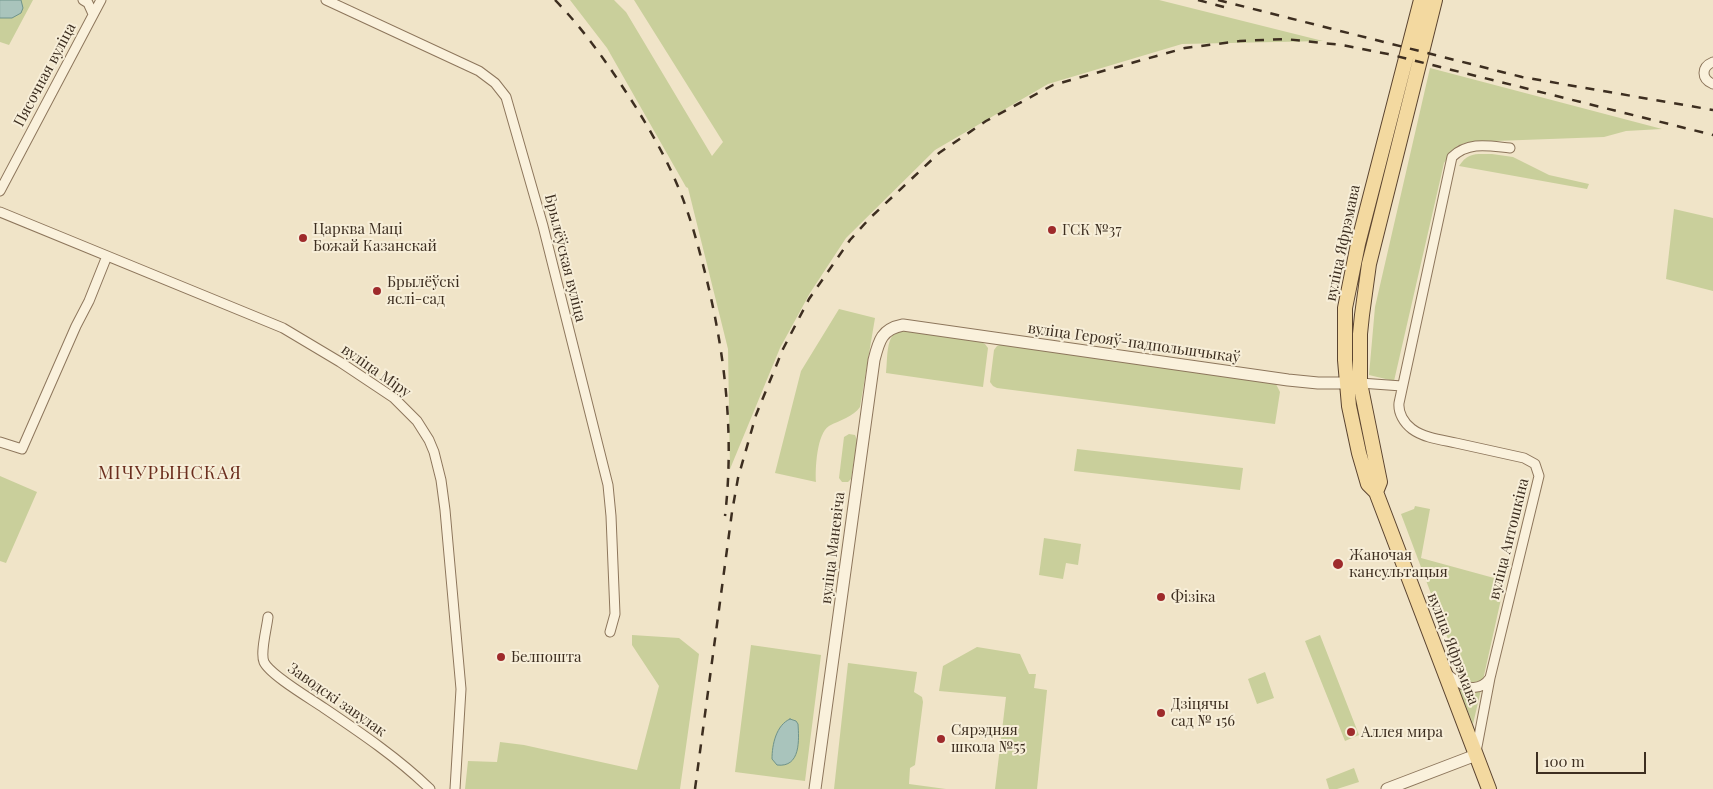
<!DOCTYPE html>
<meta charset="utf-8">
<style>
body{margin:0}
#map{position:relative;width:1713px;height:789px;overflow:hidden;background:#f0e4c8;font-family:"Playfair Display",serif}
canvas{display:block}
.scale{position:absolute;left:1536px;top:752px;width:110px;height:22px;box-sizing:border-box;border:2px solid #3d2e20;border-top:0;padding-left:6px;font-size:15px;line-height:18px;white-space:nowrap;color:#3d2e20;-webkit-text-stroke:4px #f7eed8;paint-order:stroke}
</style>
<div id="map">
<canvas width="1713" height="789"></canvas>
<div class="scale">100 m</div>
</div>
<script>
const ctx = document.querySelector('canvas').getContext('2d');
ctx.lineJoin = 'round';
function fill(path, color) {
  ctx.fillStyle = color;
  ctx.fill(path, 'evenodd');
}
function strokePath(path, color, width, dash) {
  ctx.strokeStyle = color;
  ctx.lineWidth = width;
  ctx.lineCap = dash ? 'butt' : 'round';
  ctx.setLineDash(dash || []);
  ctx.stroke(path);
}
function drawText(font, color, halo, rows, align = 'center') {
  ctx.font = font + ' "Playfair Display",serif';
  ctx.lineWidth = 4;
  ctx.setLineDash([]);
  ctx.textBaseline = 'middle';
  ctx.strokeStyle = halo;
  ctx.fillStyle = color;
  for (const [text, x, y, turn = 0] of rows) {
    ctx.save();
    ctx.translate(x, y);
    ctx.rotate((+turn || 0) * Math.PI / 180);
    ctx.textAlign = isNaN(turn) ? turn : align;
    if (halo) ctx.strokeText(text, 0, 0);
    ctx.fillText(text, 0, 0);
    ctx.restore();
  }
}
const green = new Path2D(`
 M0 0H33L9 45 0 42Z
 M570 0H614L626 12 712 156 723 142 634 0H1159L1323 41 1182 44 1048 84 935 150 846 238 810 293 780 348 730 469 728 349 688 188 686 187 607 48Z
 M1430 68 1662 129 1626 131 1604 137 1468 142 1457 146 1444 163 1394 381 1369 375 1375 307Z
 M1492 154 1513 157 1549 175 1589 184 1587 189 1459 166C1468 152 1476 154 1492 154Z
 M1674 209 1713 218V291L1666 279Z
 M839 309 875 318 860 407C853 417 840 420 829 426 817 433 815 469 816 482L775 473 801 371Z
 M900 330 981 342 985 344 988 348 983 387 886 373C888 359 885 335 900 330Z
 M1002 344 1276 384 1280 392 1275 424 997 388 993 386 990 382 994 350 997 346Z
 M849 434 855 435 857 440 851 479 848 482H842L839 478 844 437Z
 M1077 449 1243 468 1240 490 1074 471Z
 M0 476 37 492 6 563 0 561Z
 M1415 506 1430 509 1421 558 1505 581 1483 680 1478 684H1465L1401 514 1414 509Z
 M1044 538 1081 544 1078 565 1066 563 1063 579 1039 575Z
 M632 635 679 638 699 654 680 789H465L468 761 497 762 500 742 524 745 637 770 659 686 632 645Z
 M1320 635 1359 735 1345 741 1305 641Z
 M751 645 821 655 805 781 735 772Z
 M977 647 1020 654 1029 674H1036L1034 688 1047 690 1037 789H995L1006 697 939 691 943 666Z
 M848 663 917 672 914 692 922 697 923 702 915 765 910 768 909 784 946 789H834Z
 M1265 672 1274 698 1257 704 1248 679Z
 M1457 685 1481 690 1473 724Z
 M1354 768 1359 782 1337 789H1329L1326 779Z`);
const water = new Path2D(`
 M0 0H21L23 8 21 13 12 18H0Z
 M790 719 796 721 798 724C799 739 801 768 777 765L772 759C772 745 776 725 790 719Z`);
const minor = new Path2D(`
 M83 0 88 3 93 14
 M326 0 479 71 495 83 506 97 543 226 608 485 611 516 615 614 610 632
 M1713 62C1701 67 1701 79 1713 84
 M0 191 101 0
 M0 212 283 328 340 362 394 398 417 421 429 440 434 452 441 480 445 510 461 689 455 789
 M1360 383 1402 386
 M0 442 22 449 76 326 89 301 107 256
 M268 617C267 627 260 653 264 662 270 675 311 699 324 708 361 733 398 758 430 789
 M1446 673C1460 685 1477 696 1490 678
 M1476 752 1490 678 1539 476 1535 464 1524 458C1501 453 1478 448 1456 443 1442 440 1424 438 1412 429 1404 423 1398 413 1399 403L1452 157C1469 141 1489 146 1510 148`);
const tertiary = new Path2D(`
 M815 789 874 360C879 340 882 329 903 325L1288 380 1318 383H1354
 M1387 789 1476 755`);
const primary = new Path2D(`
 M1421 0 1358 244 1345 308V360L1349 406 1359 453 1368 484 1376 492 1489 789
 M1376 492 1380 482 1360 383V334L1362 315 1369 264 1435 0`);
const rail = new Path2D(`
 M555 0C587 33 612 70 637 109 651 132 665 156 676 182 687 207 695 234 702 261 724 344 735 430 725 516
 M1198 0 1224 7
 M1218 0 1522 77 1713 110
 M695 789 732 512 738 478 756 415 783 349 809 299 850 240 870 218 939 153 986 121 1053 85 1185 48 1240 41 1285 39 1342 45 1388 54 1713 135`);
const markers = [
 [1052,230,5,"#9e2a2b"],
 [303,238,5,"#9e2a2b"],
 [377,291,5,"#9e2a2b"],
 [1338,564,6,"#9e2a2b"],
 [1161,597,5,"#9e2a2b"],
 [501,657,5,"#9e2a2b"],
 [1161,713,5,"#9e2a2b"],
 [1351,732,5,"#9e2a2b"],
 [941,739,5,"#9e2a2b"]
];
const streetNames = [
 ["Пясочная вуліца",45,75,-62],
 ["вуліца Яфрэмава",1343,243,-78],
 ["Брылёўская вуліца",565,258,76],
 ["вуліца Герояў-падпольшчыкаў",1134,343,8],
 ["вуліца Міру",376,371,35],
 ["вуліца Антошкіна",1509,539,-76],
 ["вуліца Маневіча",833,548,-83],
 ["вуліца Яфрэмава",1453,649,69],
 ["Заводскі завулак",337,700,35]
];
const poiNames = [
 ["Царква Маці",313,229],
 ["Божай Казанскай",313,246],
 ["ГСК №37",1062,230],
 ["Брылёўскі",387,282],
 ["яслі-сад",387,299],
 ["Жаночая",1349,555],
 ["кансультацыя",1349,572],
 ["Фізіка",1171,597],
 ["Белпошта",511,657],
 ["Дзіцячы",1171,704],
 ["сад № 156",1171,721],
 ["Сярэдняя",951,730],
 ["школа №55",951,747],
 ["Аллея мира",1361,732]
];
const quarterNames = [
 ["МІЧУРЫНСКАЯ",170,473]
];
fill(green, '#c9cf9b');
fill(water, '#a9c4bc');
strokePath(water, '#6f938a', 1);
strokePath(minor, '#8d765c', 11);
strokePath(tertiary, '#8d765c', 13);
strokePath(primary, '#5b4430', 16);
strokePath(minor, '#faf1dc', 9);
strokePath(tertiary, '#faf1dc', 11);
strokePath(primary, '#f3d9a0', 14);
strokePath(rail, '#3d2e20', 2.5, [9, 9]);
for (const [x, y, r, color] of markers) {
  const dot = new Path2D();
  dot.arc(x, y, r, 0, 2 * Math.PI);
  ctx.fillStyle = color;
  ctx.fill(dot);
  strokePath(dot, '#f7eed8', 2);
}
drawText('15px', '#3d2e20', '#f7eed8', streetNames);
drawText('15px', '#3d2e20', '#f7eed8', poiNames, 'left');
ctx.letterSpacing = '1px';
drawText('18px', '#6b2e1e', '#f7eed8', quarterNames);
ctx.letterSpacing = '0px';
</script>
